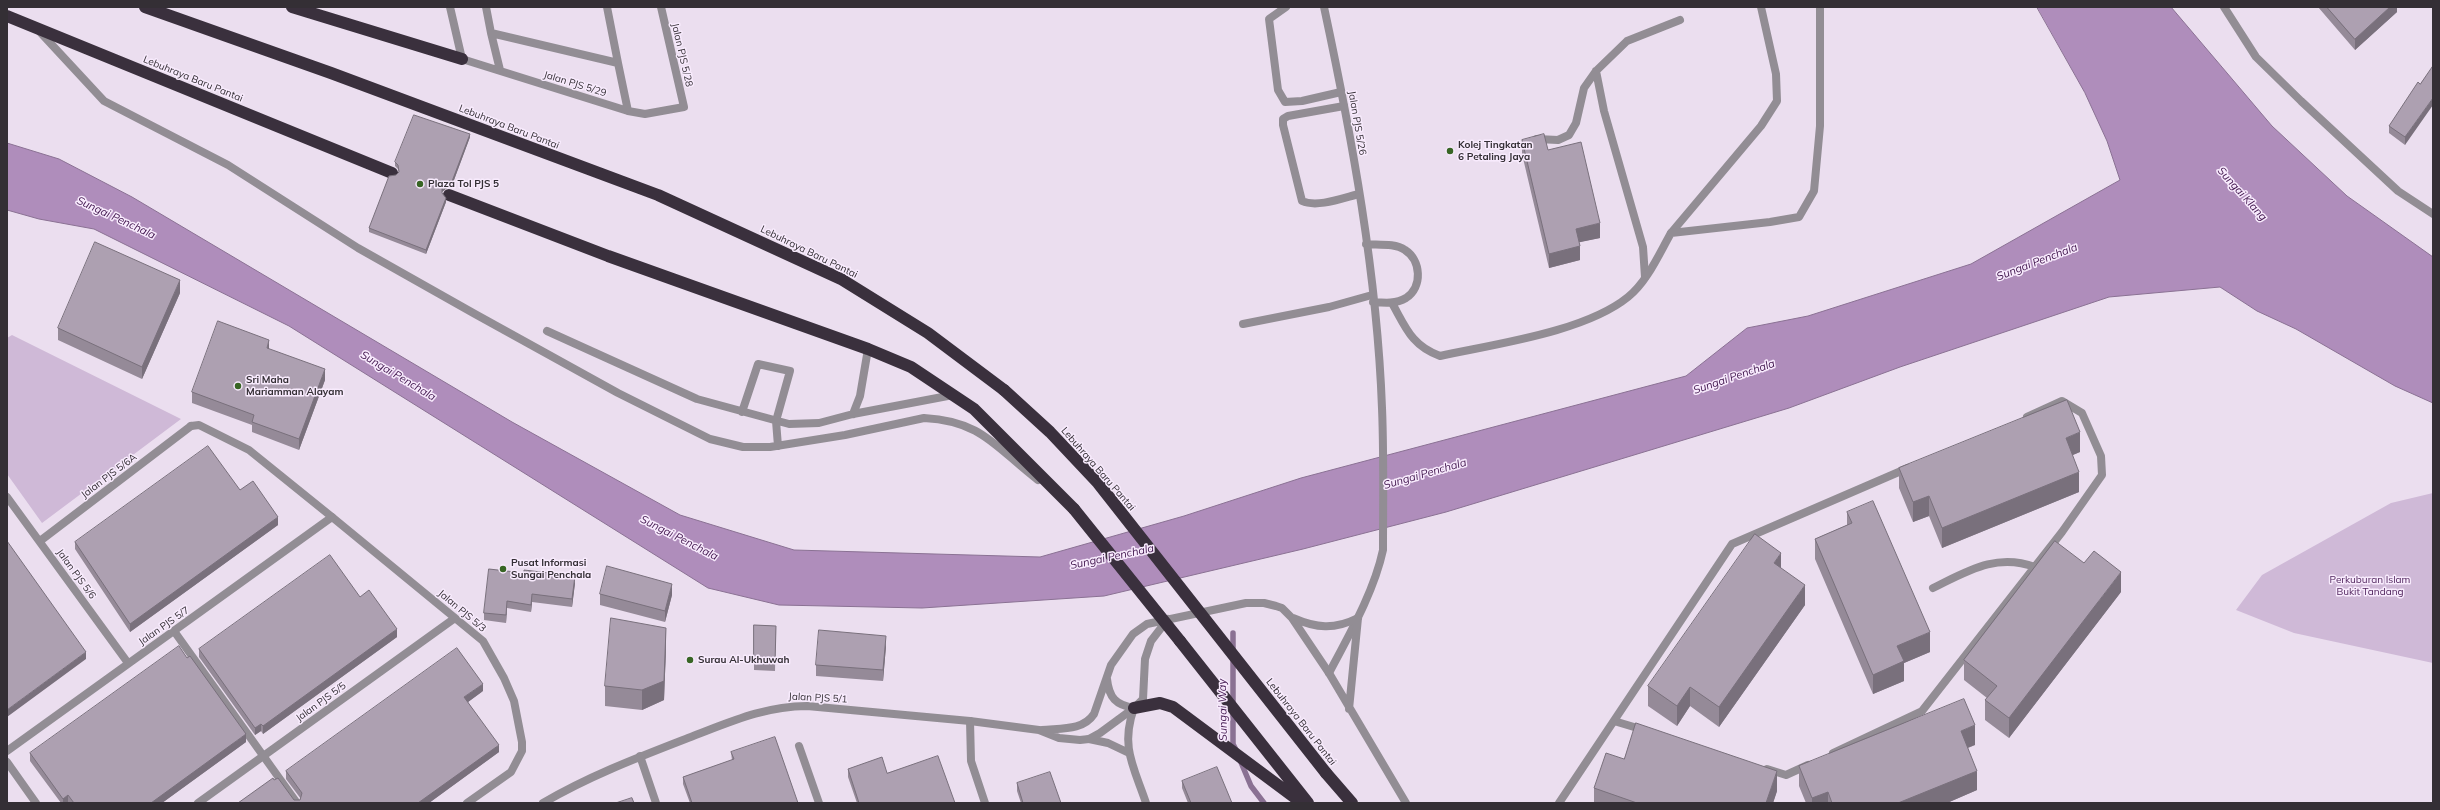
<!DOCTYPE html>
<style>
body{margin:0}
#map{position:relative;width:2440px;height:810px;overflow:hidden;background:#ebdeef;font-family:Mulish,sans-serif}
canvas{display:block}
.frame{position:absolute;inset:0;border:8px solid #342f35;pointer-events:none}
</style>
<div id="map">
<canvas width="2440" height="810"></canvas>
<div class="frame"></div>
</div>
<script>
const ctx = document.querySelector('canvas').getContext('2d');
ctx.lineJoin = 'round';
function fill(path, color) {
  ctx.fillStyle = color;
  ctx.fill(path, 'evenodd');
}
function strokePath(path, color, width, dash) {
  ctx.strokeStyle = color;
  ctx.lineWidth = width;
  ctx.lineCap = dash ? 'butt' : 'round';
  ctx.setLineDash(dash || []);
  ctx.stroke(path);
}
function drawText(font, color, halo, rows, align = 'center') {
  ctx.font = font + ' Mulish,sans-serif';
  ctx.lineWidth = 3;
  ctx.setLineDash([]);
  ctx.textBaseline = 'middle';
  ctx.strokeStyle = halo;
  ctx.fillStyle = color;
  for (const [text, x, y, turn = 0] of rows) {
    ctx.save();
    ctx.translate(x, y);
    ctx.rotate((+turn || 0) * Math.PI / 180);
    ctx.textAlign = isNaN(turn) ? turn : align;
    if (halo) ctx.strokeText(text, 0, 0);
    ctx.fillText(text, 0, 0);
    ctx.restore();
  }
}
const green = new Path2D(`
 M12 335 181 419 42 523 7 474V338Z
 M2433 493V663L2294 633 2236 610 2262 575 2391 503Z`);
const water = new Path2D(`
 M2037 7H2171L2272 126 2347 196 2433 257V403L2395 386 2296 329 2257 311 2220 287 2109 297 1900 367 1789 408 1446 512 1303 549 1104 596 922 608 779 605 708 588 289 326 94 229 39 219 7 210V143L59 159 132 197 512 422 680 515 794 550 1040 557 1184 516 1301 478 1686 376 1747 328 1808 316 1971 264 2120 180 2107 141 2085 93Z`);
const stream = new Path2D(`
 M1233 633V744L1236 750
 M1240 760 1251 786 1264 803`);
const service = new Path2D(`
 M1286 7 1269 19 1278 90 1285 102 1302 101 1341 92
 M40 32 104 101 228 165 358 248 475 314 618 393 710 439 743 447H770L845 435 924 418C982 421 995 447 1038 480
 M1596 71 1604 111 1643 247 1645 277
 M1344 106 1288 116 1283 119V125L1302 201C1317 208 1343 198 1359 194
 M1537 139 1558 140 1569 135 1576 123 1584 88 1596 71 1627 41 1680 20
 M1671 233 1761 126 1777 101 1776 74 1761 7
 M1243 324 1329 307 1372 295
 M547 331 697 399 789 424 819 423 853 414 953 395
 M742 412 758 364 790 371 776 421 778 446
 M853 414 860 396 868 349
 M191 426 199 425 249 450 332 517
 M1933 588C1968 571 1996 553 2035 567
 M174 631 297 803
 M1614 721 1644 730
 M1833 753 1922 711 2062 532 2102 475 2101 456 2082 413 2062 401 2027 417
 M1767 769 1786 775 1808 765
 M1559 803 1732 544 1908 468`);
const minor = new Path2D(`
 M450 7 462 59 628 111 645 114 684 107 661 7
 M486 7 491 33
 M607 7 618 63
 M1324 7C1352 138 1377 273 1382 408 1384 455 1383 502 1383 550 1374 592 1349 635 1329 673
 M2224 7 2256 57 2301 101 2398 191 2433 214
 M500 70 491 33 618 63 628 111
 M1366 244C1378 245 1395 243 1405 250 1421 260 1423 287 1406 298 1396 304 1385 303 1373 302
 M1392 303C1406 328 1412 346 1440 356 1495 344 1585 332 1628 297 1647 282 1659 254 1671 233L1770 222 1799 217 1814 191 1820 126V7
 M7 497 128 663
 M40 541 191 426
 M1134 708C1120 747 1134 767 1146 803
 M970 721 971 761 985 803
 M1089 739 1108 743 1129 753
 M799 746 819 803
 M7 751 332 517 483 641 504 678 514 701 522 742V751L511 772 467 803
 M640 756 656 803
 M7 762 36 803
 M198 803 455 618`);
const tertiary = new Path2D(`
 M1293 618C1316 628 1334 630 1358 618
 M1107 679C1109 698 1116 705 1134 708
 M1349 709 1358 618
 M1042 730C1060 728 1083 731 1094 714L1111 665 1133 634 1147 624 1246 603H1264L1276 606 1282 608 1292 618 1329 673 1406 803
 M543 803C589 776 639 757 688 738 728 723 764 706 807 706L970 721 1039 730 1059 738 1080 740 1089 739 1100 733 1134 708 1143 699 1145 659 1151 641 1168 619`);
const motorway = new Path2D(`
 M145 7 331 73 658 195 841 279 928 333 1004 390
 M292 7 462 59
 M7 16 392 173
 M449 195 608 256 868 349 911 367 974 409 1074 509
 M1180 641 1308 803
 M1134 708 1160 703 1173 707 1302 803
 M1326 773 1352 803`);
const motorwayBridge = new Path2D(`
 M1004 390 1050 432 1098 483 1326 773
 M1074 509 1180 641`);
const wall = new Path2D(`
 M2318 7H2397V12L2355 50Z
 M2420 84 2405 145 2389 133V126Z
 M470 137 451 188H447L442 192V193L446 202 426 254 369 232V228L396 175 399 172 398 169 395 166V162Z
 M1522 140 1548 150 1600 238 1579 242 1580 260 1549 268 1522 154Z
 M180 293 142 379 58 340V328Z
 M269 349 325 380 299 450 252 432V425L192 403V392Z
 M2080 452 2072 455 2079 492 1942 548 1929 516 1913 522 1899 488V468Z
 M240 490 278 525 130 632 75 549V542Z
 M1847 512 1930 652 1904 663V681L1873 694 1815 559V539L1847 525Z
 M1781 568 1805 605 1719 727 1690 706 1677 726 1648 706V686Z
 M489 569 575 583 572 607 532 602 531 612 507 608 506 623 484 620V613Z
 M2121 592 2009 738 1985 720V700L1987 698 1964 680V660Z
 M600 594 672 595 665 622 600 605Z
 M360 597 397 637 263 734 261 731 255 735 199 657V649Z
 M754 625 776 626 775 671 754 670Z
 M886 646 883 681 816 676V665Z
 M666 648 664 700 642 710 605 706V686Z
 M483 691 468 702 499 752 429 803H238L274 780 294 800H300L301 799 286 779V771Z
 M246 742 162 803H69L68 802 67 803H61L30 761V753Z
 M1975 745 1968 748 1977 790 1947 803H1806L1799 786V766Z
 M731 752 798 803H690L683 784V777L732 760Z
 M1624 759 1777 791 1773 803H1594V788Z
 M848 769 955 803H857L848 777Z
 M1182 781 1232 803H1188L1182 788Z
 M1017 783 1061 803H1021L1017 791Z`);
const shadedWall = new Path2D(`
 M2390 7H2397V12L2355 50V39Z
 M2433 98V105L2405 145V137Z
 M470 134V137L451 188V184Z
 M447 184V188L442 192V197V188Z
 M446 198V202L426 254V250Z
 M1600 223V238L1576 243V229Z
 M1580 246V260L1549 268V254Z
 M180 280V293L142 379V367Z
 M269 340V351L267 348Z
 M325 369V380L299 450V439Z
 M2080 432V452L2066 458V438Z
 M2079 472V492L1942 548V528Z
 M1929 496V516L1913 522V502Z
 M278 517V525L130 632V624Z
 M1781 553V573L1774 563Z
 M2121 572V592L2009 738V718Z
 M575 576V583L572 607V599Z
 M672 584V595L665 622V611Z
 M1805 585V605L1719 727V707Z
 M532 594V602L531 612V605Z
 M507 601V608L506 623V615Z
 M666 628V648L664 700 642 710V690Z
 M397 629V637L263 734V726Z
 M1930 632V652L1904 663V681L1873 694V675L1897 646Z
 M886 636V646L883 681V670Z
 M86 652V659L7 717V710Z
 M483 684V691L464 705V697Z
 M1690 687V706L1677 726V706Z
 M261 724V731L255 735V728Z
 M1975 725V745L1961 750V731Z
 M246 734V742L162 803H151Z
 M499 745V752L429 803H418Z
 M1777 771V791L1773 803H1766Z
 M1977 771V790L1947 803H1898Z
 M1828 792V803H1812V798Z
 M68 795V802L67 803H63V799Z`);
const building = new Path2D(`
 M2327 7H2390L2355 39Z
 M2433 66V98L2405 137 2389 126 2418 82 2420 84Z
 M414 115 470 134 451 184H447L442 188V193L446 198 426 250 369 228 389 176 396 175 399 172 398 165 395 162Z
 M1544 134 1548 150 1581 142 1600 223 1576 229 1580 246 1549 254 1522 140Z
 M95 242 180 280 142 367 58 328Z
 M218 321 269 340 267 348 325 369 299 439 252 422 254 415 192 392Z
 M2067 400 2080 432 2066 438 2079 472 1942 528 1929 496 1913 502 1899 468Z
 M208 446 240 490 253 481 278 517 130 624 75 542Z
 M1873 501 1930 632 1897 646 1904 661 1873 675 1815 539 1852 523 1847 512Z
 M1755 534 1781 553 1774 563 1805 585 1719 707 1690 687 1677 706 1648 686Z
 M7 541 86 652 7 710Z
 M2055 541 2084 563 2094 551 2121 572 2009 718 1985 700 1997 686 1964 660Z
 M330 555 360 597 369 590 397 629 263 726 261 724 255 728 199 649Z
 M607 566 672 584 665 611 600 594Z
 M489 569 524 573V570L575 576 572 599 532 594 531 605 507 601 506 615 484 613Z
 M611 618 666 628 664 681 642 690 605 686Z
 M754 625 776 626 775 663H754Z
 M819 630 886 636 883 670 816 665Z
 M179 646 187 658 190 656 246 734 151 803H74L68 795 63 799 30 753Z
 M457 648 483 684 464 697 499 745 418 803H238L273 778 274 780 278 778 294 800H300L302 793 286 771Z
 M1964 699 1975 725 1961 731 1977 771 1898 803H1832L1828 792 1812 798 1799 766Z
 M1636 723 1777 771 1766 803H1637L1594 788 1606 753 1624 759Z
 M775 737 798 803H692L683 777 734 759 731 752Z
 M938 756 955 803H859L848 769 882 757 887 773Z
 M1217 767 1232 803H1191L1182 781Z
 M1050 772 1061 803H1023L1017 783Z
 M632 798 634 803H616Z`);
const markers = [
 [1450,151,4,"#376524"],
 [420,184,4,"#376524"],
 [238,386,4,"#376524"],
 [503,569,4,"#376524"],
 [690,660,4,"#376524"]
];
const streetNames = [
 ["Jalan PJS 5/28",682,55,77],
 ["Lebuhraya Baru Pantai",193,79,22],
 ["Jalan PJS 5/29",575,84,17],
 ["Jalan PJS 5/26",1357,123,80],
 ["Lebuhraya Baru Pantai",509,127,21],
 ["Lebuhraya Baru Pantai",809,252,26],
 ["Lebuhraya Baru Pantai",1098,469,49],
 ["Jalan PJS 5/6A",109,476,-37],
 ["Jalan PJS 5/6",76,574,54],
 ["Jalan PJS 5/3",462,611,40],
 ["Jalan PJS 5/7",164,626,-35],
 ["Jalan PJS 5/1",818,698,3],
 ["Jalan PJS 5/5",321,702,-36],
 ["Lebuhraya Baru Pantai",1301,722,52]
];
const poiNames = [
 ["Kolej Tingkatan",1458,145],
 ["6 Petaling Jaya",1458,157],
 ["Plaza Tol PJS 5",428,184],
 ["Sri Maha",246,380],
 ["Mariamman Alayam",246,392],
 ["Pusat Informasi",511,563],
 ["Sungai Penchala",511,575],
 ["Surau Al-Ukhuwah",698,660]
];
const parkNames = [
 ["Perkuburan Islam",2370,580],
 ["Bukit Tandang",2370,592]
];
const waterNames = [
 ["Sungai Klang",2242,194,48],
 ["Sungai Penchala",116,218,25],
 ["Sungai Penchala",2037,262,-21],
 ["Sungai Penchala",398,376,31],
 ["Sungai Penchala",1734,377,-19],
 ["Sungai Penchala",1425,474,-16],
 ["Sungai Penchala",679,538,27],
 ["Sungai Penchala",1112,557,-12],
 ["Sungai Way",1223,710,-91]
];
fill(green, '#cfb9d7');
fill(water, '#af8dbb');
strokePath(water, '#8a7193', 1);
strokePath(stream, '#8a7193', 5.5);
strokePath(service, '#928d94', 8);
strokePath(minor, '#928d94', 8);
strokePath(tertiary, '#928d94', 8);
strokePath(motorway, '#3a303d', 12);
strokePath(motorwayBridge, '#3a303d', 12);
fill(wall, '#958a98');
fill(shadedWall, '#79707c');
fill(building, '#ada0b1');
strokePath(building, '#79707c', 1);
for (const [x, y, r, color] of markers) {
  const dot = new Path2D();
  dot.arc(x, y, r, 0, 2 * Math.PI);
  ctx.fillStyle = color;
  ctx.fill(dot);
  strokePath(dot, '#f8ebfd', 1.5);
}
drawText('10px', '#342f35', '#f8ebfd', streetNames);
drawText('bold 10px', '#342f35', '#f8ebfd', poiNames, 'left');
drawText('10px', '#4f235c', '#f8ebfd', parkNames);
drawText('italic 11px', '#41164e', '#f8ebfd', waterNames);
</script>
